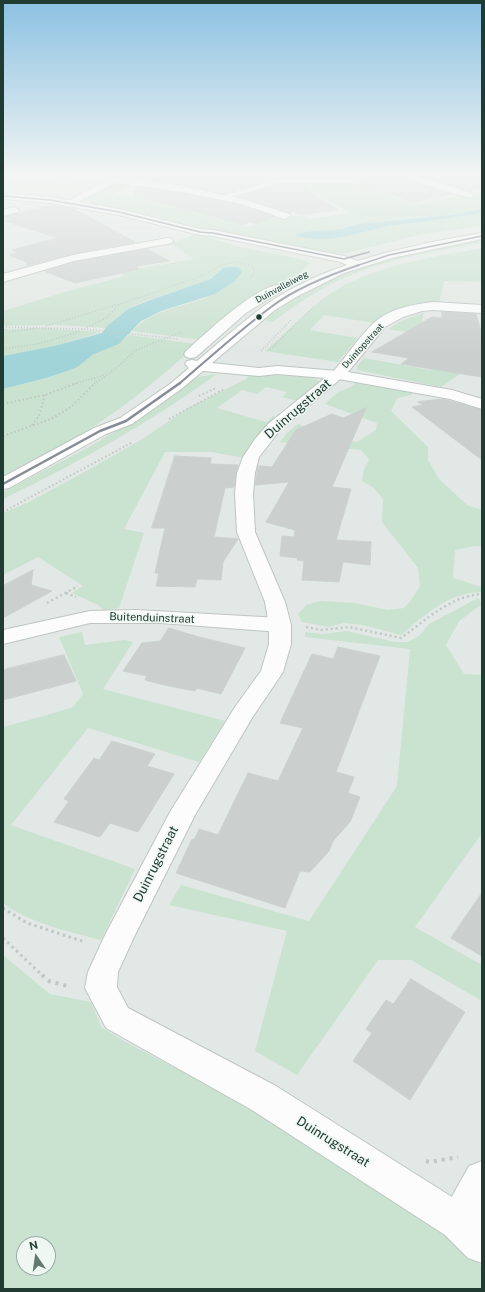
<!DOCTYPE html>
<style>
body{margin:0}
#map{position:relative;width:485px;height:1292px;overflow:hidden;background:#e2e8e5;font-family:"Public Sans",sans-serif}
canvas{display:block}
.frame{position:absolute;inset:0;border:4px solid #203b32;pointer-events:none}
.north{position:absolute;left:16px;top:1236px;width:40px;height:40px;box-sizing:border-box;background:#eff7f3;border:1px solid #9caca6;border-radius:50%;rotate:347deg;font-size:11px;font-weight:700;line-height:16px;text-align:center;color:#203b32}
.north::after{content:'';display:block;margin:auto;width:14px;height:18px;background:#647871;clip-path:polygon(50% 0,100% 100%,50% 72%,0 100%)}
</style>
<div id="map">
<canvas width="485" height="1292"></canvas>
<div class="frame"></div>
<div class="north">N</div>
</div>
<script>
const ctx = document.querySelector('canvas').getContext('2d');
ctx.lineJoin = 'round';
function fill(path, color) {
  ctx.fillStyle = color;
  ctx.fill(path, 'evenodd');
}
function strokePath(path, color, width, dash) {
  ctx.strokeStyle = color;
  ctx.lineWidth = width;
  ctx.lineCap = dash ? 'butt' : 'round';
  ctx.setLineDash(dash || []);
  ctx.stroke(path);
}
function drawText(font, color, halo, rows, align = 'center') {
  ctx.font = font + ' "Public Sans",sans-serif';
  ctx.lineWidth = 3;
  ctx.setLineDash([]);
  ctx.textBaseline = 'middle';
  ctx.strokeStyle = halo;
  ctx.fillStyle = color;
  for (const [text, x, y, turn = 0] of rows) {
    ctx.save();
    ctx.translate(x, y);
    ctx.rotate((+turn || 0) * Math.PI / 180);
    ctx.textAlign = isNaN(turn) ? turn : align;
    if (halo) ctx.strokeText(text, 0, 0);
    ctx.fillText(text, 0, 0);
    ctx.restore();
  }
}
const green = new Path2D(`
 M211 173H309L354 179H287L270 182Z
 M349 182 415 205 482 192V209L450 215 359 224 341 229 312 231 297 236C329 245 359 231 390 226 421 222 452 218 482 213V226L423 234 347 253H322L199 229 134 213 93 205 87 199 113 184 119 183 129 185 112 194 151 200 152 202 247 227 280 216H303L310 219 350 213 307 189 264 194 283 185 275 183Z
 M197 234 240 247 300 259 308 262 309 264 295 276 263 293 203 340 132 331C155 307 186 308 214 294 221 291 227 284 235 281L236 267C220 266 220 275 209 280 175 294 130 298 106 328L59 325 3 326V311L68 291 125 276 121 272 194 259 171 243Z
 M482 238V243C429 252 375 261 326 287 307 297 290 309 273 322L266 321 267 315 285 301 331 278 396 255Z
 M482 248V282L444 281 439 303 374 323 324 315 310 330 358 338 338 362 265 351 321 300C366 266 428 258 482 248Z
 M424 312 420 329 482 336V359L441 387 357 370V366L364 358 430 370 451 340 388 329 401 321Z
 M46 328 102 332 54 346 3 356V329Z
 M129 335 197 344C170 369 142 393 112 414 78 438 40 457 3 476V389L46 378 76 368 94 354 119 344Z
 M217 374C149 423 78 463 3 499V492L89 447 130 423 158 405 197 377Z
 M250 374 311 377 318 380 319 383 298 401 282 397 287 392 266 387 257 394 242 390 217 408 266 422 273 416 277 418 244 458 212 452H165L124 529 144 533 119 608 104 610 98 605 72 593 83 586 38 557 3 575V513L29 502 79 475 141 440 190 407 246 379Z
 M358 381 414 391 411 395 397 398 391 411 428 447V460L439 479 467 505 482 510V546H475L455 550 453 578 482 587V592C449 592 425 615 401 635L363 625 344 623 328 627 302 622 298 614 306 605 320 601 355 603 388 610 404 608 412 599 420 586 418 568 382 522 383 499 374 488 362 481 363 472 369 459 361 450 280 442 287 433 298 424 323 434 357 442 376 430 377 423 325 404 338 392 351 387Z
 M478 598 482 604 459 621 446 645 464 674 482 675V833L415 927 482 965V1001L411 960H378L297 1075 255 1051 287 931 169 905 181 885 309 921 397 786 410 649 305 637V632L322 634 347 631 395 642H408L419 636 429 624Z
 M82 632 85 645 124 640 133 642 103 689 225 721 199 762 88 728 11 825 135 869 101 940C68 931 31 924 3 903V727L44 716 73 707 83 694 59 637Z
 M3 955 50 994 91 1002 101 1027 122 1040 274 1120 452 1238 482 1267V1289H3ZM24 1244H48V1268H24Z`);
const water = new Path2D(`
 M482 209V213C452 218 421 222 390 226 357 232 331 245 297 236L296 234 312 231 341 229 359 224 450 215Z
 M231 267H240L239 268 242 272 235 281 215 294 161 311 141 321 119 344 94 354 76 368 46 378 3 389V356L54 346 102 333 108 325 128 309 153 299 211 279 223 268Z`);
const building = new Path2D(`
 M133 173H280L287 178H280L225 194 177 184 134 178Z
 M339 173H368L347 178H338Z
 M391 173 393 176 452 194 413 202 354 183Z
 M412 173H482V188L469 191Z
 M280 184H298L338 210 299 215 293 211 289 213 237 196Z
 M135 187 177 192 241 205 275 217 257 224 250 222 243 225 135 196Z
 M52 205 75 209 135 242 73 254 29 265 26 264 29 263 9 255 18 253 12 250 58 238 5 221 12 220 4 217Z
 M147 249 169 261 136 266 139 269 75 283 44 271 74 262Z
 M442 312 476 314 482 334V377L401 364 409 358 372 352 432 317 442 318Z
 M443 399 482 410V460L412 407 423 405 418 402Z
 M366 408 332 487 351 489 336 540 371 542 370 565 343 562 339 582 302 580 304 561 297 560 298 558 280 556 282 536 294 537 295 530 266 522 289 482 255 485 258 466 272 467 296 430 332 414 343 418Z
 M175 456 211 458 210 464 238 465 236 473 234 487 225 488 214 537 238 539 223 562 221 580 197 579 195 587 156 586 159 573H155L165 528H152Z
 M33 570 31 585 52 591 3 618V586Z
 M169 628 199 637 245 648 221 694 197 688 195 691 169 686 145 680 147 676 123 671 142 643 160 641Z
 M338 647 380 656 336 772 354 777 348 793 360 797 350 822 333 841 329 851 310 872 300 871 285 908 176 873 192 839 194 840 199 829 218 835 248 773 278 781 303 728 280 723 312 654 333 659Z
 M64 655 76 681 3 700V670Z
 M112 741 155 754 147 766 174 774 138 832 110 823 100 837 54 822 69 801 64 799 94 758 99 760Z
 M482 893V956L451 938Z
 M411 979 465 1012 410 1100 353 1061 372 1033 366 1029 386 1000 393 1004Z`);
const pathFar5 = new Path2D(`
 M343 199 359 212 365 214H431
 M219 266 236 262 250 266`);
const pathFar4 = new Path2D(`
 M248 265 253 267 255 272 250 278
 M46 326 119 304
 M3 327 84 329 178 339
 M3 333 37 328
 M3 349 38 344 75 333 106 318 120 304 199 277 222 265
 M270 350 313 307
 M261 351 291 320
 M74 384 104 375
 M94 384 114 370 136 350 182 332`);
const pathFar3 = new Path2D(`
 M199 396 216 388
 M3 404 45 395 77 383
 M169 419 224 389
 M32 425 39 416 45 395
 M3 436 51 419 71 407 95 383
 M3 512 131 443`);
const pathFar2 = new Path2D(`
 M66 593 76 597
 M47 603 78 586
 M306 627 321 630 349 627 401 638C426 620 450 596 482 594`);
const pathFar1 = new Path2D(`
 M3 908 27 923 85 942
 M3 938 43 976`);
const path = new Path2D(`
 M42 975 49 981 71 987
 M426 1161 430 1162 458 1157`);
const lane = new Path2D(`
 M376 173H387L347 183H280L222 199 219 197 280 179H347Z`);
const street = new Path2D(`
 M50 173H77L177 185 246 200 289 214 290 216 285 219 241 204 177 191 114 183 69 207 66 206 64 204 66 202 103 182 54 176Z
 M392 173H406L472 193 474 195 472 197H466L393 175Z
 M14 207 19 210 18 212 3 216V210Z
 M168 238 172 239 173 241 172 243 74 261 3 282V274L73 255Z
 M433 302 482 305V313L433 310 422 311 403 317 385 327 348 372 452 390 482 399V409L450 399 333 378 331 375 333 372C346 357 360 335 375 322 389 309 414 304 433 302Z
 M137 610 280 618 288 620 291 625 288 630 280 632 161 623H90L3 644V630L90 611Z
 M482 1161V1216L471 1235 458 1241 445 1235 439 1222 445 1209 469 1166Z`);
const secondary = new Path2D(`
 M3 193 50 197 119 209 200 229 213 230 344 256 358 261 385 253 432 242 482 233V239L392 258 344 273 296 297 275 310 212 363 259 368 277 366 338 371 343 372 345 375 280 430 259 457 255 473 253 493 255 532 285 602 291 625V644L283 672 252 718 195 815 134 937 118 972 117 987 128 1008 276 1086 471 1209 482 1218V1263L468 1258 445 1235 252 1110 106 1028 85 988 88 972 105 935 170 812 235 707 261 671 269 644V625L265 602 237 532 235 493 237 473 243 457 255 439 268 424 325 378 277 374 259 376 203 371 180 390 132 424 106 434 9 488 3 489V477L94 428 120 418 170 384 189 368 185 364 187 361 192 360 197 361C220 342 243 321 267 304 290 288 320 274 347 265L341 262 213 236 200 235 119 215 50 203 3 199Z
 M276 285 280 286 282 289 280 292 246 313 196 357 191 358 186 357 184 354 186 351C207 332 249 292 276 285Z`);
const bus1Far2 = new Path2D(`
 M3 196 50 200 119 212 200 232 213 233 344 259 369 252
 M356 266 389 255 482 236`);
const bus1Far1 = new Path2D(`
 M179 384C209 358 239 331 271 307 296 288 329 275 359 265`);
const bus1 = new Path2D(`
 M3 484 100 431 126 421 180 383`);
const markers = [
 [259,317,3.5,"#203b32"]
];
const farStreetnames = [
 ["Duinvalleiweg",282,287,-28],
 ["Duintopstraat",363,346,-48]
];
const streetNames = [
 ["Buitenduinstraat",152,618,2]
];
const nearStreetnames = [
 ["Duinrugstraat",298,409,-41],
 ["Duinrugstraat",156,864,-63],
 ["Duinrugstraat",333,1142,32]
];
fill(green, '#cae2d0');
fill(water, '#a1d4d8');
fill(building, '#cbd0ce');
strokePath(building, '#cad1ce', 1);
strokePath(lane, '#bfc5c2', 1);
strokePath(street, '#bfc5c2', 2);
strokePath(secondary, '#bec6c2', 2);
strokePath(pathFar5, '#bfc8c4', 1, [1, 1.5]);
strokePath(pathFar4, '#bfc8c4', 1.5, [1, 2]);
strokePath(pathFar3, '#bfc8c4', 2, [1.5, 2.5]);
strokePath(pathFar2, '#bfc8c4', 2.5, [2, 3]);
strokePath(pathFar1, '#bfc8c4', 3, [2.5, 3.5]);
strokePath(path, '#bfc8c4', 4, [3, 5]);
fill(lane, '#fbfcfb');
fill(street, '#fbfcfb');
fill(secondary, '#fbfcfb');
strokePath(bus1Far2, '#858c96', 1.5);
strokePath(bus1Far1, '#858c96', 2);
strokePath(bus1, '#858c96', 2.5);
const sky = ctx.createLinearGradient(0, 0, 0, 354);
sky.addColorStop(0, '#8bc1e2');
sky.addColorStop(0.49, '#f2f5f3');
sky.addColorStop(1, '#f2f5f300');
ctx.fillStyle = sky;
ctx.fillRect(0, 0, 485, 354);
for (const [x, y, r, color] of markers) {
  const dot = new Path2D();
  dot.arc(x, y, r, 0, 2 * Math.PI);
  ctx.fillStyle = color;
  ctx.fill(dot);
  strokePath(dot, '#eff7f3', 1.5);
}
drawText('9px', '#203b32', '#eff7f3', farStreetnames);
drawText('11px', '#203b32', '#eff7f3', streetNames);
drawText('13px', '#203b32', '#eff7f3', nearStreetnames);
</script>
